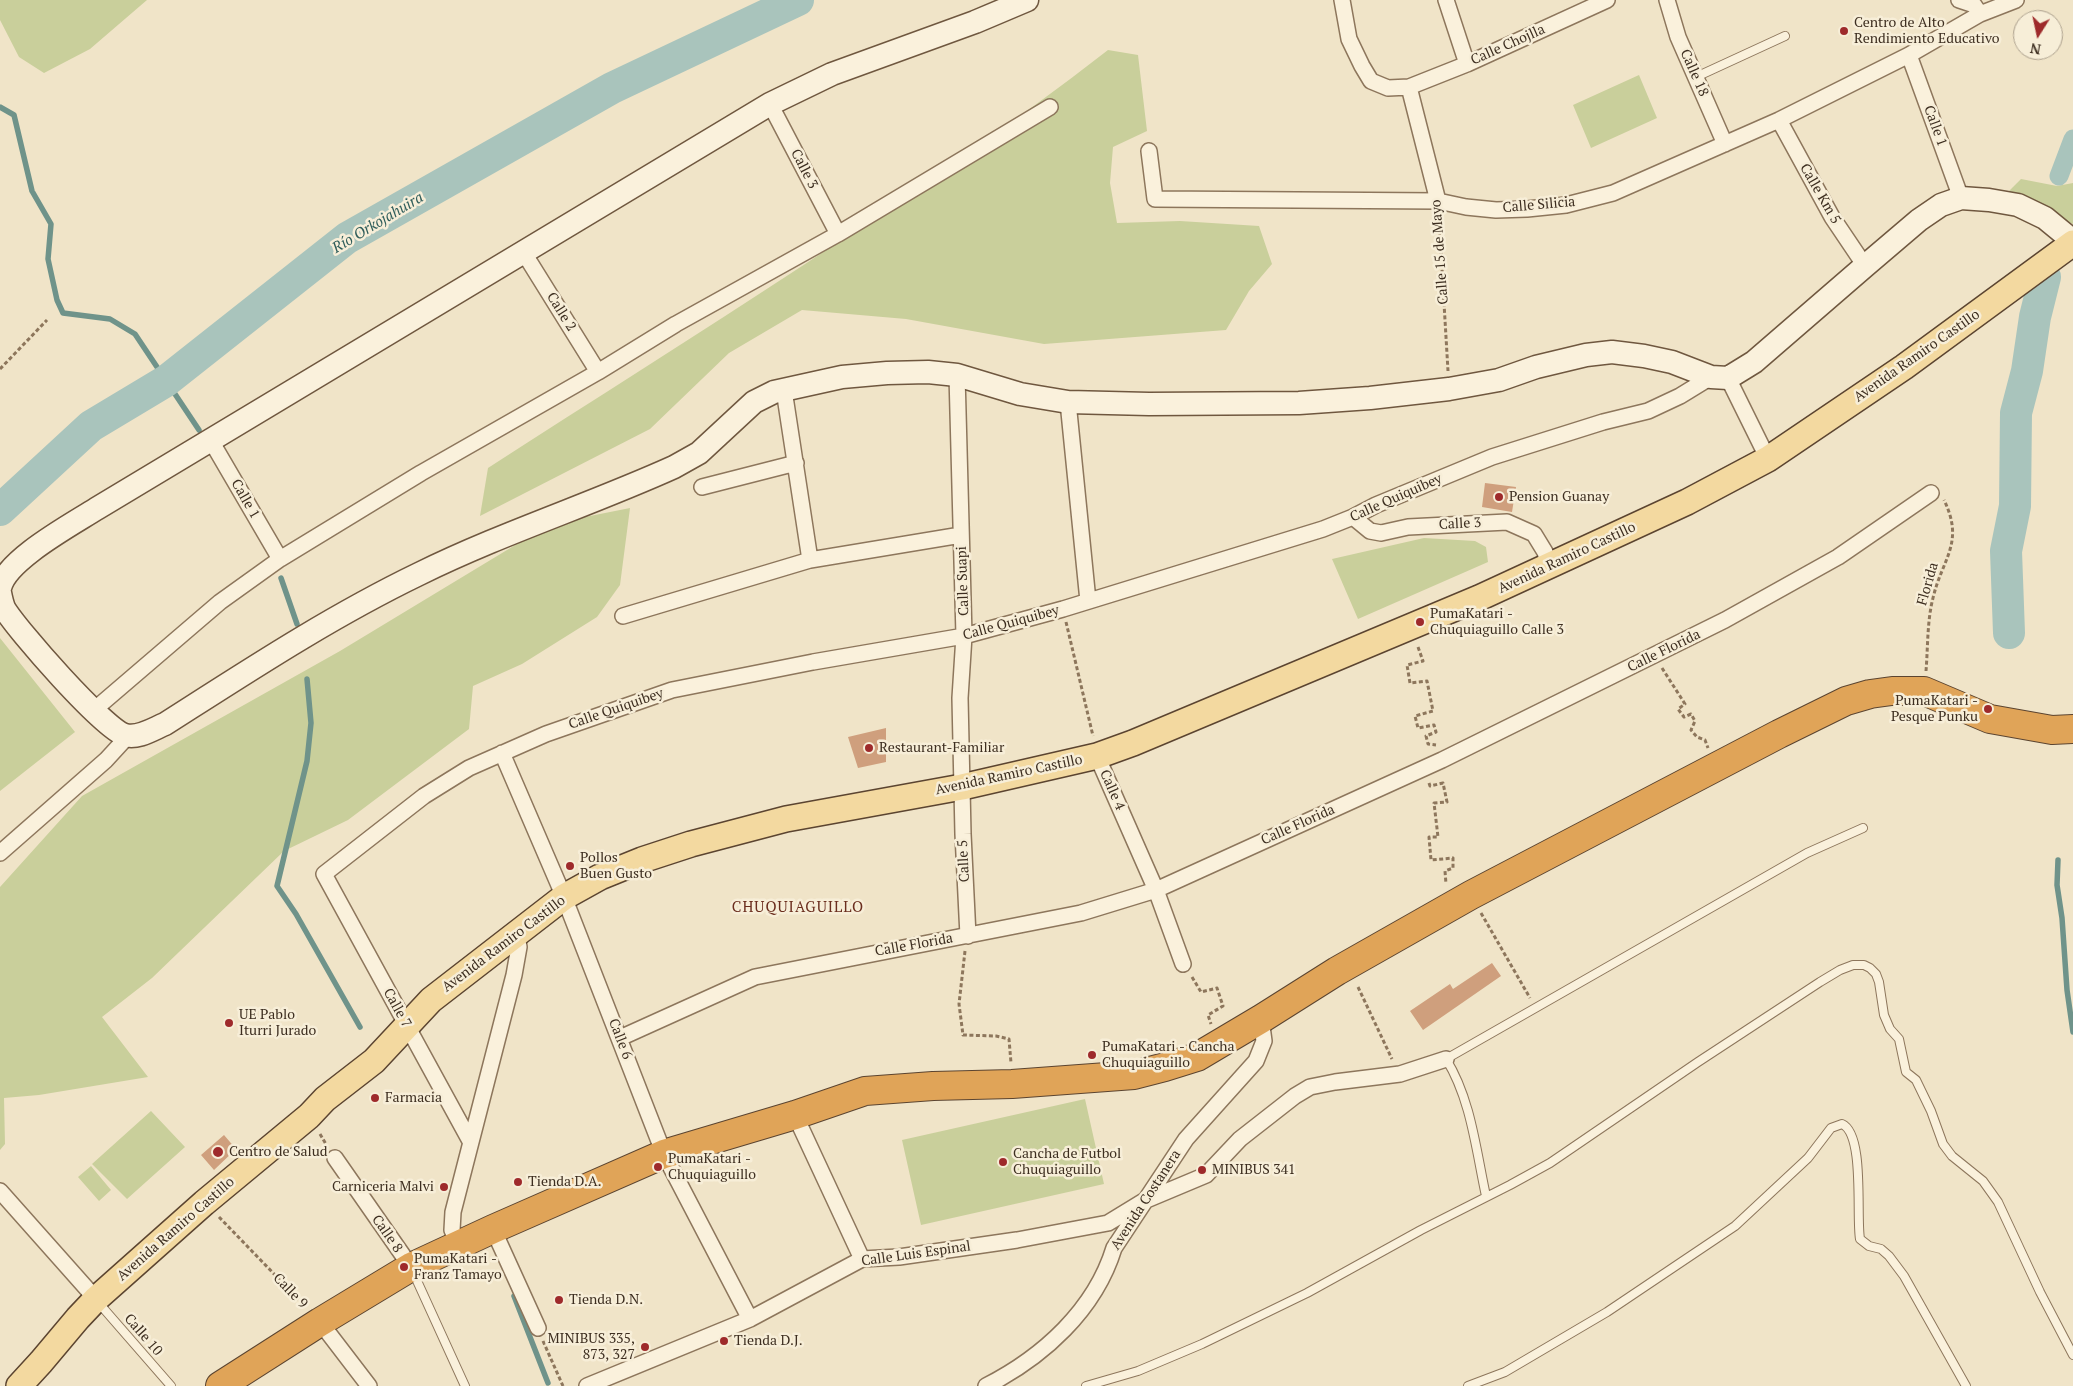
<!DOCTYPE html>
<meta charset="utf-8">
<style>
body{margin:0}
#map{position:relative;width:2073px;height:1386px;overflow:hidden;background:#f0e4c8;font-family:"PT Serif",serif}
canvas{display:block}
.north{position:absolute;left:2013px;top:10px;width:50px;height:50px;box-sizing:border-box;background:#f7eed8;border:1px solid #ada18e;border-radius:50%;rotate:190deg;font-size:14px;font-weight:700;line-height:20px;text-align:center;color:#3d2e20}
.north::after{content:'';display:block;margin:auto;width:18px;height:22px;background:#9e2a2b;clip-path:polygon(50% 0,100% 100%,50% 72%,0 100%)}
</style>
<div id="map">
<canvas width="2073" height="1386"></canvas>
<div class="north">N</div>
</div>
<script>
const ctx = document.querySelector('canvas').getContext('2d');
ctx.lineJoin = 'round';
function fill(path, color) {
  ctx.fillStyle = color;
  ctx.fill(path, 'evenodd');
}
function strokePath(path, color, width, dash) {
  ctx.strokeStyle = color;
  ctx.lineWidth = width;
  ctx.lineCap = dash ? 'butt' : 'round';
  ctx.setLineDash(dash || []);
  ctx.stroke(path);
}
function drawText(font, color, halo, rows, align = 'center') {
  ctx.font = font + ' "PT Serif",serif';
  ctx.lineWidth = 5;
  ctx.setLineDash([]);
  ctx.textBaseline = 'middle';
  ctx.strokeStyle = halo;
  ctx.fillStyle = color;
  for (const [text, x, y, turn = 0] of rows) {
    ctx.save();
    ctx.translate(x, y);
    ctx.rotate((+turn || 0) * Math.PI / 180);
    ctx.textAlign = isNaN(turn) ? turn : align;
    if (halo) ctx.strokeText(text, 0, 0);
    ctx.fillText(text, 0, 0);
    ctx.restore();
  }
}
const green = new Path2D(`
 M0 0H147L90 49 44 73 19 57 0 20Z
 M1108 50 1138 55 1147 131 1113 147 1110 183 1117 223 1180 221 1259 226 1272 264 1249 291 1226 330 1044 344 906 319 802 310 729 353 650 429 480 516 488 468C697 333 911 203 1108 50Z
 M1639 75 1657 118 1591 148 1573 105Z
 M2021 179 2057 186 2073 183V224L2007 193Z
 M630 508 620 585 597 617 522 664 473 686 469 729 348 820 284 851 152 978 102 1017 148 1077 39 1095 4 1098 5 1144 0 1150V887L82 796 340 651 550 524Z
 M1424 538 1475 541 1486 547 1488 562 1358 619 1332 559Z
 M0 638 75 732 0 791Z
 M1085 1099 1104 1184 921 1225 902 1140Z
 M151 1111 185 1147 127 1199 92 1164Z
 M91 1166 111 1190 99 1201 78 1177Z`);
const stream = new Path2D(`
 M0 107 14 115 32 191 51 224 48 259 57 300 63 313 110 319 135 334 199 430
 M281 578 297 624
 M307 679 311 723 307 761 277 886 296 914 360 1027
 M2058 860 2057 885 2062 918 2067 990 2073 1032
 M514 1296 548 1383`);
const canal = new Path2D(`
 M2059 176 2073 139`);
const river = new Path2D(`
 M0 510 91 426 166 381 347 238 612 88 798 0
 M2009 633 2006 551 2015 506 2016 413 2027 371 2035 317 2045 277`);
const building = new Path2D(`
 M1485 483 1516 487 1512 512 1482 507Z
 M886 728V762L858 768 848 737Z
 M1492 963 1501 976 1423 1030 1410 1011 1450 984 1453 989Z
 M224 1135 236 1149 214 1170 201 1155Z`);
const path = new Path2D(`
 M1439 218 1448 371
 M0 369 47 320
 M1066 622 1093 736
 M1418 647 1423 661 1407 665 1410 683 1427 681 1433 711 1415 716 1418 728 1434 725 1436 732 1426 736 1428 744 1436 745
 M1662 668 1685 704 1678 709 1684 717 1691 714 1695 721 1691 730 1697 737 1705 740 1708 748
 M1926 671C1928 647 1927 621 1933 598 1942 559 1965 543 1944 500
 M1429 783 1430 786 1443 783 1447 802 1434 803 1438 837H1429L1431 860 1453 858V868L1445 871 1446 884
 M1481 913 1530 998
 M965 951 959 1004 963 1035 996 1036 1009 1039 1011 1063
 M1192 977 1201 992 1217 988 1223 1006 1208 1015 1211 1024
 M1358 987 1392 1059
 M320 1134 327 1146
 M219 1217 305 1306
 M543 1341 563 1386`);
const lane = new Path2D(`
 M1696 77 1785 36
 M1486 1196C1476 1150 1471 1099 1446 1059L1807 853 1863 828
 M413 1272 465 1386
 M97 1301 171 1386
 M1086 1386 1138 1371 1202 1344 1307 1293 1421 1230 1510 1185 1550 1163 1698 1062 1820 982 1840 970 1853 965H1864L1870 968 1876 974 1879 982 1884 1015 1890 1029 1899 1039 1906 1072 1916 1080 1931 1111 1943 1144 1952 1156 1983 1181 1998 1202 2040 1292 2073 1355
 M1468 1386 1505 1372 1607 1312 1735 1226 1808 1158 1831 1128 1842 1124C1865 1134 1856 1216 1860 1239L1869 1246 1881 1249 1889 1256 1904 1276 1966 1386`);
const street = new Path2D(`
 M1342 0 1349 39 1362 66 1371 81 1388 88 1409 87 1467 64 1607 0
 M1446 0 1467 64
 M1667 0 1678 37 1725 144
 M1959 0 1974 5 1980 14
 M1909 55 1961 198
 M1409 87 1438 201
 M770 104 838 234
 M1779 120 1832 217 1865 266
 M1149 151 1155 199 1438 201 1466 207 1496 210 1527 209 1566 205 1613 193 1779 120 1909 55 1980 14 2016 0
 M524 253 598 372
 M957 375 964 636 960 698 963 834 968 936
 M1728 378 1768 459
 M784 390 810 560
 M1068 402 1088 601
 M210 439 280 559
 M702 487 796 463
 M1353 517 1370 531 1381 533 1408 527 1507 522 1534 534 1545 552 1549 567
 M623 616 810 560 961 535
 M94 710 220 602 280 559 421 473 598 372 676 324 838 234 1050 107
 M502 753 564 897 664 1154 750 1319
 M1097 756 1156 890 1183 964
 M0 853 106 760 128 736
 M620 1038 755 977 1081 913 1156 890 1442 760 1725 620 1838 557 1931 493
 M795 1115 862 1259
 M470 1141 324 874 424 796 469 768 546 734 672 690 813 662 964 636 1063 609 1323 529 1353 517 1376 505 1492 457 1603 422 1648 411 1680 396 1711 377
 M335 1158 411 1267
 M0 1191 96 1299
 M493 1229 538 1328
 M459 1245 452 1230 453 1212 514 975 519 947 516 932
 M320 1322 369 1386
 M587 1386 750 1319 862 1259 899 1257 1017 1240 1108 1223 1144 1201 1206 1175 1240 1139 1295 1096 1310 1087 1335 1082 1400 1074 1446 1059
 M986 1386C1043 1357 1095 1310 1114 1248L1186 1139 1256 1061 1264 1041 1261 1019`);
const secondary = new Path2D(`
 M0 588C6 560 71 525 96 509L770 104 832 74 975 22 1027 0
 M0 593C1 598 2 603 4 608 17 630 104 729 125 735 138 739 153 729 165 724 248 671 330 617 419 574 502 533 590 505 674 467L699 453 754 402 774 392 842 377 887 373 928 372 957 375 1020 394 1068 402 1149 404 1299 403 1370 398 1449 389 1499 380 1536 367 1586 355 1612 352 1644 356 1672 362 1711 377 1728 378 1754 362 1865 266 1919 220 1941 205 1961 198 1989 200 2018 205 2045 218 2073 241`);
const primary = new Path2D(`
 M19 1386 41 1362 78 1318 96 1299 204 1203 309 1116 325 1099 374 1061 431 1000 564 897 600 877 642 860 691 844 786 819 962 787 1097 756 1133 743 1479 598 1687 502 1768 459 1904 367 2073 243`);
const highway = new Path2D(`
 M220 1386 320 1322 411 1267 493 1229 664 1154 795 1115 865 1091 933 1086 1012 1084 1134 1075 1165 1067 1197 1057 1261 1019 1337 971 1471 895 1779 734 1846 701 1870 694 1892 691H1924L1990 719 2052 730 2073 729`);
const markers = [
 [1844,31,5,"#9e2a2b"],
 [1499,497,5,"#9e2a2b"],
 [1420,622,5,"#9e2a2b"],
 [1988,709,5,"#9e2a2b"],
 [869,748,5,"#9e2a2b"],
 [570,866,5,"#9e2a2b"],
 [229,1023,5,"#9e2a2b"],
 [1092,1055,5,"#9e2a2b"],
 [375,1098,5,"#9e2a2b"],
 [218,1152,6,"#9e2a2b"],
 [1003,1162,5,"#9e2a2b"],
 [658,1167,5,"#9e2a2b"],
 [1202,1170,5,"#9e2a2b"],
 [518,1182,5,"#9e2a2b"],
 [444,1187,5,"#9e2a2b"],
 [404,1267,5,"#9e2a2b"],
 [559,1300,5,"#9e2a2b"],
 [724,1341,5,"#9e2a2b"],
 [645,1347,5,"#9e2a2b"]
];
const poiNames = [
 ["Centro de Alto",1854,23],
 ["Rendimiento Educativo",1854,39],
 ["Pension Guanay",1509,497],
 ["PumaKatari -",1430,614],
 ["Chuquiaguillo Calle 3",1430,630],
 ["PumaKatari -",1978,701,"right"],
 ["Pesque Punku",1978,717,"right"],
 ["Restaurant-Familiar",879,748],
 ["Pollos",580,858],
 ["Buen Gusto",580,874],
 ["UE Pablo",239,1015],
 ["Iturri Jurado",239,1031],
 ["PumaKatari - Cancha",1102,1047],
 ["Chuquiaguillo",1102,1063],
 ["Farmacia",385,1098],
 ["Centro de Salud",229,1152],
 ["Cancha de Futbol",1013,1154],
 ["Chuquiaguillo",1013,1170],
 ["PumaKatari -",668,1159],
 ["Chuquiaguillo",668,1175],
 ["MINIBUS 341",1212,1170],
 ["Tienda D.A.",528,1182],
 ["Carniceria Malvi",434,1187,"right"],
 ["PumaKatari -",414,1259],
 ["Franz Tamayo",414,1275],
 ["Tienda D.N.",569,1300],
 ["MINIBUS 335,",635,1339,"right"],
 ["873, 327",635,1355,"right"],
 ["Tienda D.J.",734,1341]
];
const streetNames = [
 ["Calle Chojlla",1508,45,-24],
 ["Calle 18",1694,73,66],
 ["Calle 1",1935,126,70],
 ["Calle 3",804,169,63],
 ["Calle Km 5",1820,194,60],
 ["Calle Silicia",1539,205,-5],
 ["Calle 15 de Mayo",1440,252,-94],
 ["Calle 2",561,312,58],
 ["Avenida Ramiro Castillo",1917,356,-35],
 ["Calle Quiquibey",1396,498,-24],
 ["Calle 1",245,499,60],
 ["Calle 3",1460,524,-3],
 ["Avenida Ramiro Castillo",1567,558,-25],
 ["Calle Suapi",963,581,-92],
 ["Florida",1928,584,-74],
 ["Calle Quiquibey",1011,623,-15],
 ["Calle Florida",1664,651,-26],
 ["Calle Quiquibey",616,709,-19],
 ["Avenida Ramiro Castillo",1009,775,-12],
 ["Calle 4",1112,790,66],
 ["Calle Florida",1298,825,-24],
 ["Calle 5",964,861,-93],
 ["Avenida Ramiro Castillo",504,944,-37],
 ["Calle Florida",914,945,-10],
 ["Calle 7",397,1008,61],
 ["Calle 6",620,1039,69],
 ["Avenida Costanera",1146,1200,-57],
 ["Avenida Ramiro Castillo",176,1229,-41],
 ["Calle 8",387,1234,55],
 ["Calle Luis Espinal",916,1254,-8],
 ["Calle 9",290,1291,46],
 ["Calle 10",143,1335,49]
];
const waterNames = [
 ["Río Orkojahuira",378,223,-31]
];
const neighbourhoodNames = [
 ["CHUQUIAGUILLO",798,908]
];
fill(green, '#c9cf9b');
strokePath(stream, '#6f938a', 5.5);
strokePath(canal, '#a9c4bc', 19);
strokePath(river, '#a9c4bc', 32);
fill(building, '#cf9f7d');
strokePath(lane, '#8d765c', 10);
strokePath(street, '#8d765c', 18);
strokePath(secondary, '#6f573f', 25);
strokePath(primary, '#5b4430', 28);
strokePath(highway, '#5b4430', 30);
strokePath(path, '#8d765c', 3, [4, 2.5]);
strokePath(lane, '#faf1dc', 8);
strokePath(street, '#faf1dc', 15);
strokePath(secondary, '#faf1dc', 22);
strokePath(primary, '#f3d9a0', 25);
strokePath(highway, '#e0a458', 28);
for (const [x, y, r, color] of markers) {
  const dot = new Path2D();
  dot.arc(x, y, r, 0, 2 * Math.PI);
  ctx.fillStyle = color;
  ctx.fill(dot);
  strokePath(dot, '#f7eed8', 2);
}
drawText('14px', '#3d2e20', '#f7eed8', poiNames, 'left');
drawText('14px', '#3d2e20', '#f7eed8', streetNames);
drawText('italic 15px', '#2f5d5a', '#f7eed8', waterNames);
ctx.letterSpacing = '1px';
drawText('15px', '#6b2e1e', '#f7eed8', neighbourhoodNames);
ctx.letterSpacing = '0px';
</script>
